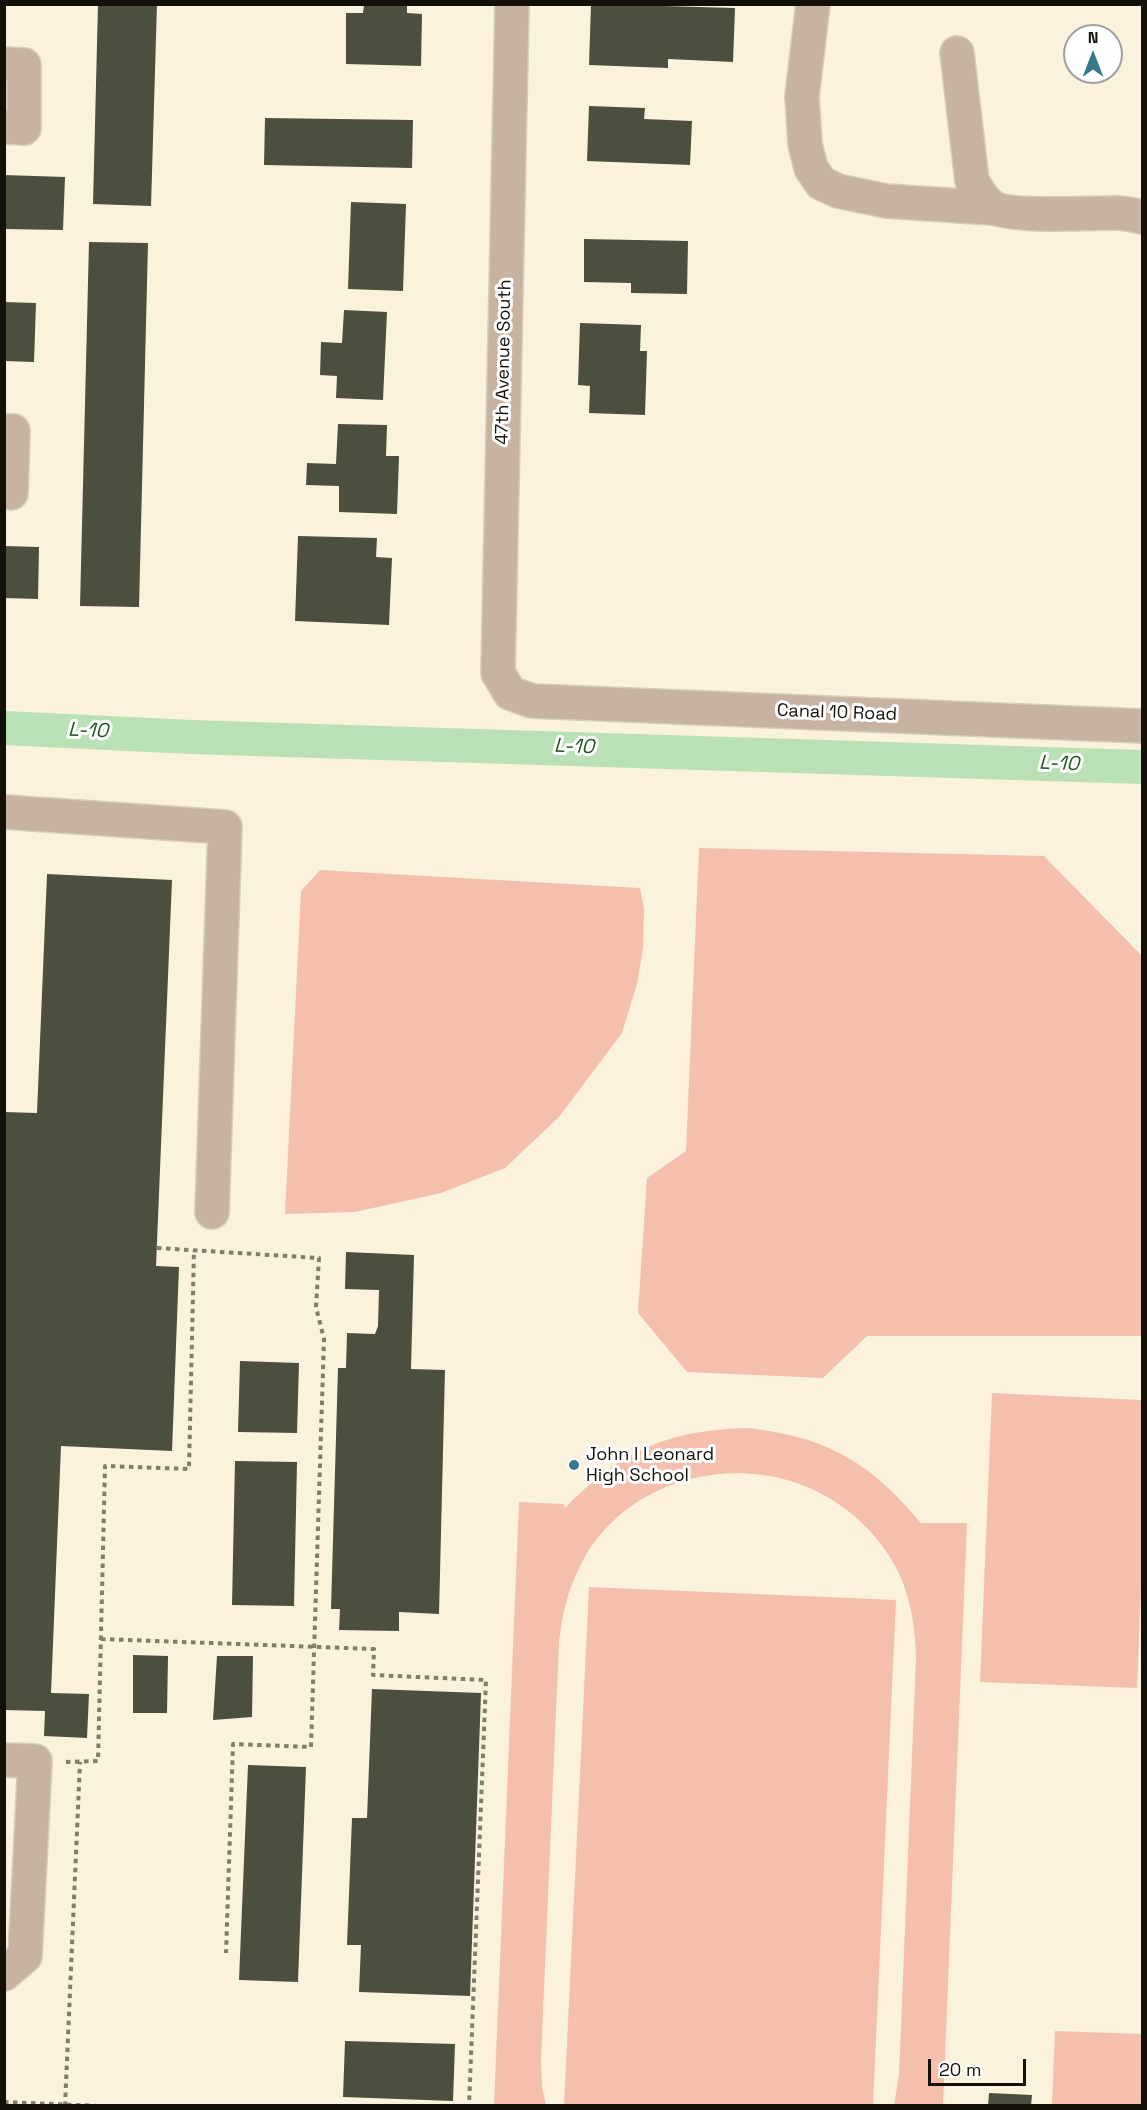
<!DOCTYPE html>
<style>
body{margin:0}
#map{position:relative;width:1147px;height:2110px;overflow:hidden;background:#faf2dd;font-family:"Space Grotesk",sans-serif}
canvas{display:block}
.frame{position:absolute;inset:0;border:6px solid #131009;pointer-events:none}
.north{position:absolute;left:1063px;top:24px;width:60px;height:60px;box-sizing:border-box;background:#fff;border:2px solid #a19f9d;border-radius:50%;rotate:0deg;font-size:16px;font-weight:700;line-height:24px;text-align:center;color:#131009}
.north::after{content:'';display:block;margin:auto;width:21px;height:27px;background:#37788b;clip-path:polygon(50% 0,100% 100%,50% 72%,0 100%)}
.scale{position:absolute;left:928px;top:2059px;width:98px;height:27px;box-sizing:border-box;border:3px solid #131009;border-top:0;padding-left:8px;font-size:18px;line-height:21px;white-space:nowrap;color:#131009;-webkit-text-stroke:4px #fff;paint-order:stroke}
</style>
<div id="map">
<canvas width="1147" height="2110"></canvas>
<div class="frame"></div>
<div class="north">N</div>
<div class="scale">20 m</div>
</div>
<script>
const c = document.querySelector('canvas').getContext('2d');
c.lineJoin = 'round';
function paint(path, color) {
  c.fillStyle = color;
  c.fill(path, 'evenodd');
}
function strokePath(path, color, width, dash) {
  c.strokeStyle = color;
  c.lineWidth = width;
  c.lineCap = dash ? 'butt' : 'round';
  c.setLineDash(dash || []);
  c.stroke(path);
}
function drawText(font, color, halo, rows, align = 'center') {
  c.font = font + ' "Space Grotesk",sans-serif';
  c.lineWidth = 6;
  c.setLineDash([]);
  c.textBaseline = 'middle';
  c.strokeStyle = halo;
  c.fillStyle = color;
  for (const [text, x, y, turn = 0] of rows) {
    c.save();
    c.translate(x, y);
    c.rotate((+turn || 0) * Math.PI / 180);
    c.textAlign = isNaN(turn) ? turn : align;
    if (halo) c.strokeText(text, 0, 0);
    c.fillText(text, 0, 0);
    c.restore();
  }
}
const green = new Path2D(`
 M699,848L1044,856L1142,956V1336H867L823,1378L687,1372L638,1313L647,1178L686,1151Z
 M320,870L640,888L644,909L643,948L637,984L622,1033L559,1117L505,1168L441,1193L355,1212L285,1214L301,891Z
 M992,1393L1142,1400V1564L1137,1688L980,1682Z
 M748,1428C827,1437 870,1462 921,1523H967L943,2105H894L899,2075L916,1658C915,1630 912,1604 901,1578C888,1548 864,1521 837,1503C753,1447 628,1472 581,1564C568,1589 562,1615 559,1642L541,2059L542,2087L546,2105H494L519,1502L564,1504L565,1508C621,1451 667,1430 748,1428Z
 M589,1587L896,1600L873,2105H564Z
 M1055,2031L1142,2034L1141,2105H1052Z`);
const canal = new Path2D(`
 M4,728L191,737L1142,767`);
const building = new Path2D(`
 M98,4H157L151,206L93,204Z
 M591,4L735,8L733,62L668,59V68L589,65Z
 M364,5H407V13L422,14L421,66L346,64V13H363Z
 M589,106L645,108L644,119L692,121L690,165L587,161Z
 M265,118L413,120L412,168L264,165Z
 M4,175L65,177L63,230L4,229Z
 M351,202L406,204L403,291L348,289Z
 M584,239L688,241L687,294L631,293V283L584,282Z
 M89,242L148,243L139,607L80,606Z
 M4,302L36,303L34,362L4,361Z
 M344,310L387,312L383,400L336,398L337,376L320,375L321,342L342,343Z
 M580,323L641,325L640,351H647L645,415L589,413L590,386L578,385Z
 M338,424L387,425L386,456H399L397,514L339,512V486L306,485L307,463L336,464Z
 M298,536L377,538L376,557L392,558L389,625L295,621Z
 M4,546L39,547L38,599L4,598Z
 M47,874L172,880L156,1266L179,1267L172,1451L61,1446L51,1693L89,1694L87,1738L44,1736L45,1711L4,1710V1112L37,1113Z
 M346,1252L414,1255L411,1369L445,1370L439,1614L399,1612V1631L339,1630L340,1609H331L338,1368H346L347,1333L375,1334L378,1326L379,1290L345,1289Z
 M240,1361L299,1363L297,1433L238,1432Z
 M235,1461L297,1462L294,1606L232,1605Z
 M133,1655L168,1656L167,1713H133Z
 M217,1656H253L252,1717L213,1720Z
 M372,1689L481,1693L470,1996L359,1992L361,1945H347L352,1818H367Z
 M248,1765L306,1767L298,1982L239,1980Z
 M345,2041L455,2044L453,2101L343,2097Z
 M989,2093L1032,2095L1031,2106H988Z`);
const path = new Path2D(`
 M157,1248L319,1258L316,1307L324,1339L311,1747L233,1744L226,1953
 M101,1639L374,1649L373,1675L486,1680L469,2106
 M66,1762L98,1761L105,1466L189,1469L194,1250
 M4,2102L101,2106
 M65,2106L80,1762`);
const minor = new Path2D(`
 M512,4L498,673L510,693L532,701L1142,726
 M813,4L802,96L805,144L811,168L821,183L838,191L886,201L992,208
 M957,53L972,181C977,190 983,200 991,206C1006,218 1093,213 1115,213C1124,213 1134,215 1142,217
 M4,64L24,65V128L4,127
 M4,431H13L11,493L4,492
 M4,812L225,827L212,1212
 M4,1760L35,1761L25,1956L4,1974`);
const markers = [
 [574,1465,6,"#37788b"]
];
const streetNames = [
 ["47th Avenue South",504,362,-89],
 ["Canal 10 Road",837,713,2]
];
const poiNames = [
 ["John I Leonard",586,1455],
 ["High School",586,1476]
];
const waterNames = [
 ["L-10",88,731,2],
 ["L-10",574,747,2],
 ["L-10",1059,764,2]
];
paint(green, '#f5bfae');
strokePath(canal, '#bae1b6', 34);
paint(building, '#4c4f3d');
strokePath(minor, '#d5cebb', 36);
strokePath(path, '#827c6f', 4, [4.5, 4.5]);
strokePath(minor, '#c6b3a2', 33);
for (const [x, y, r, color] of markers) {
  const dot = new Path2D();
  dot.arc(x, y, r, 0, 2 * Math.PI);
  c.fillStyle = color;
  c.fill(dot);
  strokePath(dot, '#fff', 2);
}
drawText('18px', '#131009', '#fff', streetNames);
drawText('18px', '#131009', '#fff', poiNames, 'left');
drawText('italic 20px', '#21551d', '#fff', waterNames);
</script>
